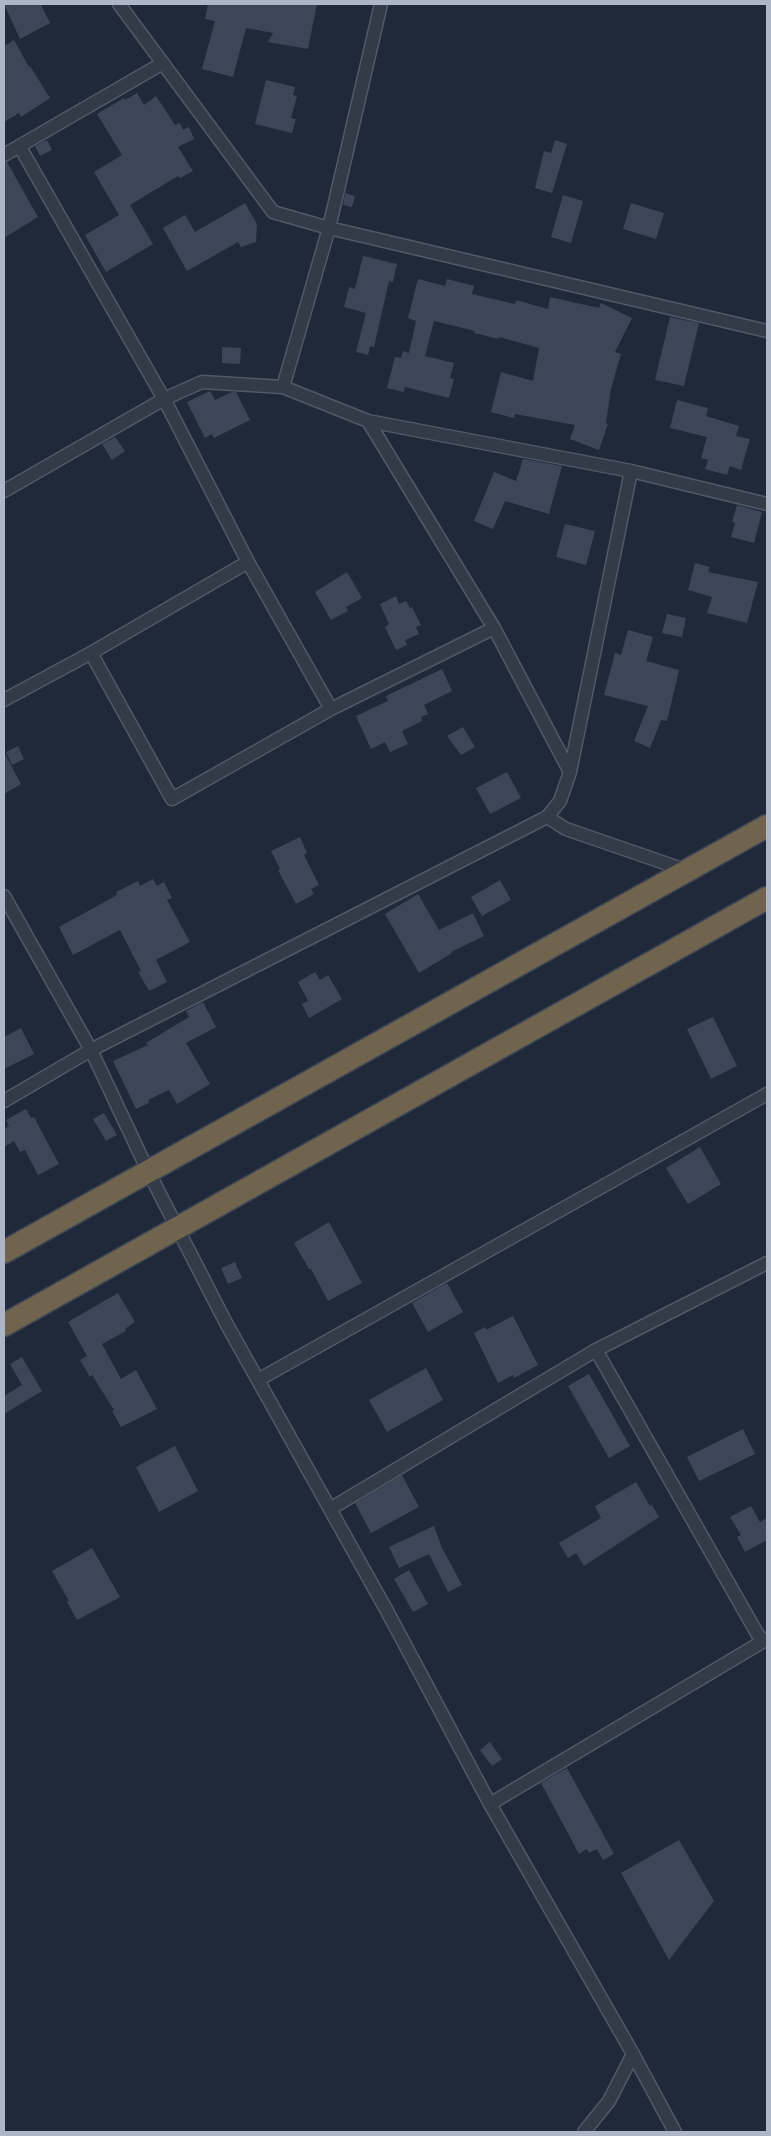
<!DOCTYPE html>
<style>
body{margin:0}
#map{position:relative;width:771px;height:2136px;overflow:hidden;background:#1f2939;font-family:"Golos Text",sans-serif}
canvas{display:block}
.frame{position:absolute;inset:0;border:5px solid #adb6c6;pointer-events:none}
</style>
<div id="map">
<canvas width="771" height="2136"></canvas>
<div class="frame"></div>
</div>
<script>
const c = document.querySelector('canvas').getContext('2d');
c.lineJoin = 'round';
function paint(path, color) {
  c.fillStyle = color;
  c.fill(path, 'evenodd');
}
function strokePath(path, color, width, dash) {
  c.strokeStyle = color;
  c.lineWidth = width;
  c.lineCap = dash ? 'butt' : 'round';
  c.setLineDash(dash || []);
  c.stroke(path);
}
const building = new Path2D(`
 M4,4L41,5L50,23L20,39Z
 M208,4H317L308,49L268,42L273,33L246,28L233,77L202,69L215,21L205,19Z
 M14,40L29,67L30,66L50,98L21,117L19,113L4,122V46Z
 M266,80L295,87L293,95L297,96L291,118L296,119L292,133L255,124Z
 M137,93L144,105L156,96L175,125L180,123L183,130L189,127L194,139L178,147L193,171L180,178L178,176L130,205L153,244L106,272L85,235L119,215L94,172L122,155L97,114L124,98L125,100Z
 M47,140L52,150L40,156L35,146Z
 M555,140L567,144L552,193L535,188L544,151L551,153Z
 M7,162L38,217L4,238V163Z
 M345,193L355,196L352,207L343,205Z
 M563,195L583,201L571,243L551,237Z
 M245,203L257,224L256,242L241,247L238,242L187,271L163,228L185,215L195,232Z
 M631,203L664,213L656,239L623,229Z
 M363,256L397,264L393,282L389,281L374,347L370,346L368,355L356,352L366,313L344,307L349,287L355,289Z
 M418,279L445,286L447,279L474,286L472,294L515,304L516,300L548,309L550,297L599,308L601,303L632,318L615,352L621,354L611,389L606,423L608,424L599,450L570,439L575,425L515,414L514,418L491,412L501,372L533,381L539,348L499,337V339L474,333L475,331L434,321L425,356L454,363L450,378L454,379L449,398L405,387L404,392L387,388L395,357L401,358L403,351L409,353L416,321L408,318Z
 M670,317L699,323L684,386L655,380Z
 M222,347L241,348L240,364L222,363Z
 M210,391L215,400L232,392H236L250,420L214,438L212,434L205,438L187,402Z
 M677,400L708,408L706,416L739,426L736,436L750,439L741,470L730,466L727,475L705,469L708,460L701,458L707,437L670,428Z
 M115,437L125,451L112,460L102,444Z
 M523,459L562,466L549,514L505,501L493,529L474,521L494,472L516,481Z
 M737,505L762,512L754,543L731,537L735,523L732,522Z
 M565,524L595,531L586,565L556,557Z
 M695,563L710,567L708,572L758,582L747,623L707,613L712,597L688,590Z
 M347,572L362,598L346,607L348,611L331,620L315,592Z
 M396,596L399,604L406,601L410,608L412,607L421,625L416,627L419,634L405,640L407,645L396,650L385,627L389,624L380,604Z
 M667,614L686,618L682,637L662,633Z
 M628,630L653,637L646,661L679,670L667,721L661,720L650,748L634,741L648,706L604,695L615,653L621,655Z
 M442,669L452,691L424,705L428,714L421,717L422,721L402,731L408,744L390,752L385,742L371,749L356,716L388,701L386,696Z
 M463,727L475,747L461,755L447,736Z
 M18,746L24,759L12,765L6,752Z
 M4,752L21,784L4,794Z
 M507,772L521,798L490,814L476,788Z
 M300,837L307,853L304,855L319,885L311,889L314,894L296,904L278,870L280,869L271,851Z
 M153,879L157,886L164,882L172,898L167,900L190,942L156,960L167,982L149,991L138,972L141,971L120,930L73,955L59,927L117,895L116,892L138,881L140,886Z
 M500,880L511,900L482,916L471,897Z
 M418,894L439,930L473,913L484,936L451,952L452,953L419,973L385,914Z
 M315,972L320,980L328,975L342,999L309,1018L302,1004L308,1001L298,982Z
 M203,1002L216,1027L186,1043L210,1084L177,1104L169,1090L148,1100L149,1103L136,1109L113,1061L148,1045L146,1043L189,1017L186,1011Z
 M713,1017L737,1066L711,1079L687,1029Z
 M21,1028L34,1054L4,1069V1037Z
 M26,1109L31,1118L34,1117L59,1164L38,1175L25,1150L20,1152L14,1141L4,1147V1129L9,1126L6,1120Z
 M104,1113L117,1135L106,1141L93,1119Z
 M700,1147L721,1184L688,1204L666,1168Z
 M329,1222L362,1283L328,1301L311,1269H309L294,1243Z
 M235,1262L242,1278L228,1284L221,1268Z
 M447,1283L463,1312L428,1332L412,1303Z
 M118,1293L135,1322L125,1329L126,1331L102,1344L121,1379L136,1370L157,1409L121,1427L112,1411L114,1410L92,1375L90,1377L80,1360L87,1356L68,1322Z
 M513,1316L538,1365L514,1378L513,1375L498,1383L474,1333L485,1327L486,1330Z
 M22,1357L42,1391L4,1414V1396L22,1385L10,1364Z
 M426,1368L443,1400L387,1432L369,1400Z
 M589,1374L630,1446L609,1458L568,1386Z
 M743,1429L755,1454L699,1481L687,1457Z
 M175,1446L198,1491L159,1512L136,1467Z
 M402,1475L419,1507L371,1533L355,1503Z
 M636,1482L650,1506L652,1505L659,1517L584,1566L576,1553L568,1558L559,1543L601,1518L595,1506Z
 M751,1506L760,1522L767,1518V1540L745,1552L737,1537L741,1535L730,1517Z
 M434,1526L442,1548L462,1585L448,1592L429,1554L399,1568L389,1547Z
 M92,1548L120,1597L77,1620L67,1602L69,1601L52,1571Z
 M409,1570L428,1604L413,1612L394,1579Z
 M490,1742L502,1759L492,1766L480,1750Z
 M567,1768L614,1854L603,1860L597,1849L589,1853L587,1849L579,1854L541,1783Z
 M679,1840L714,1901L669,1960L621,1873Z`);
const street = new Path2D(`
 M119,4L273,212L329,228L767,331
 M20,147L164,399L248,562L331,709
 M4,155L163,63
 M283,387L329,228L381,4
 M368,421L631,471L767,504
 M4,491L164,399L202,382L283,387L368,421L494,628L570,772
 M248,562L91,653L172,799L331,709L494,628
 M4,700L91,653
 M547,817L566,829L688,871
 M4,896L91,1050L148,1171L226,1323L387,1611L490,1804L633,2054L675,2132
 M4,1101L91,1050L547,817L560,801L570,772L631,471
 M596,1350L762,1642
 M258,1380L767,1094
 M330,1509L596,1350L767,1263
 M490,1804L767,1639
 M584,2132L609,2101L633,2054`);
const highway = new Path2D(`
 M4,1252L767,826
 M4,1325L767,898`);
paint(building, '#3b4759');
strokePath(street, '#505967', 15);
strokePath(highway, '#3d4654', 25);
strokePath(street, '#333b49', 12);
strokePath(highway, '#70644f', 22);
</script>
